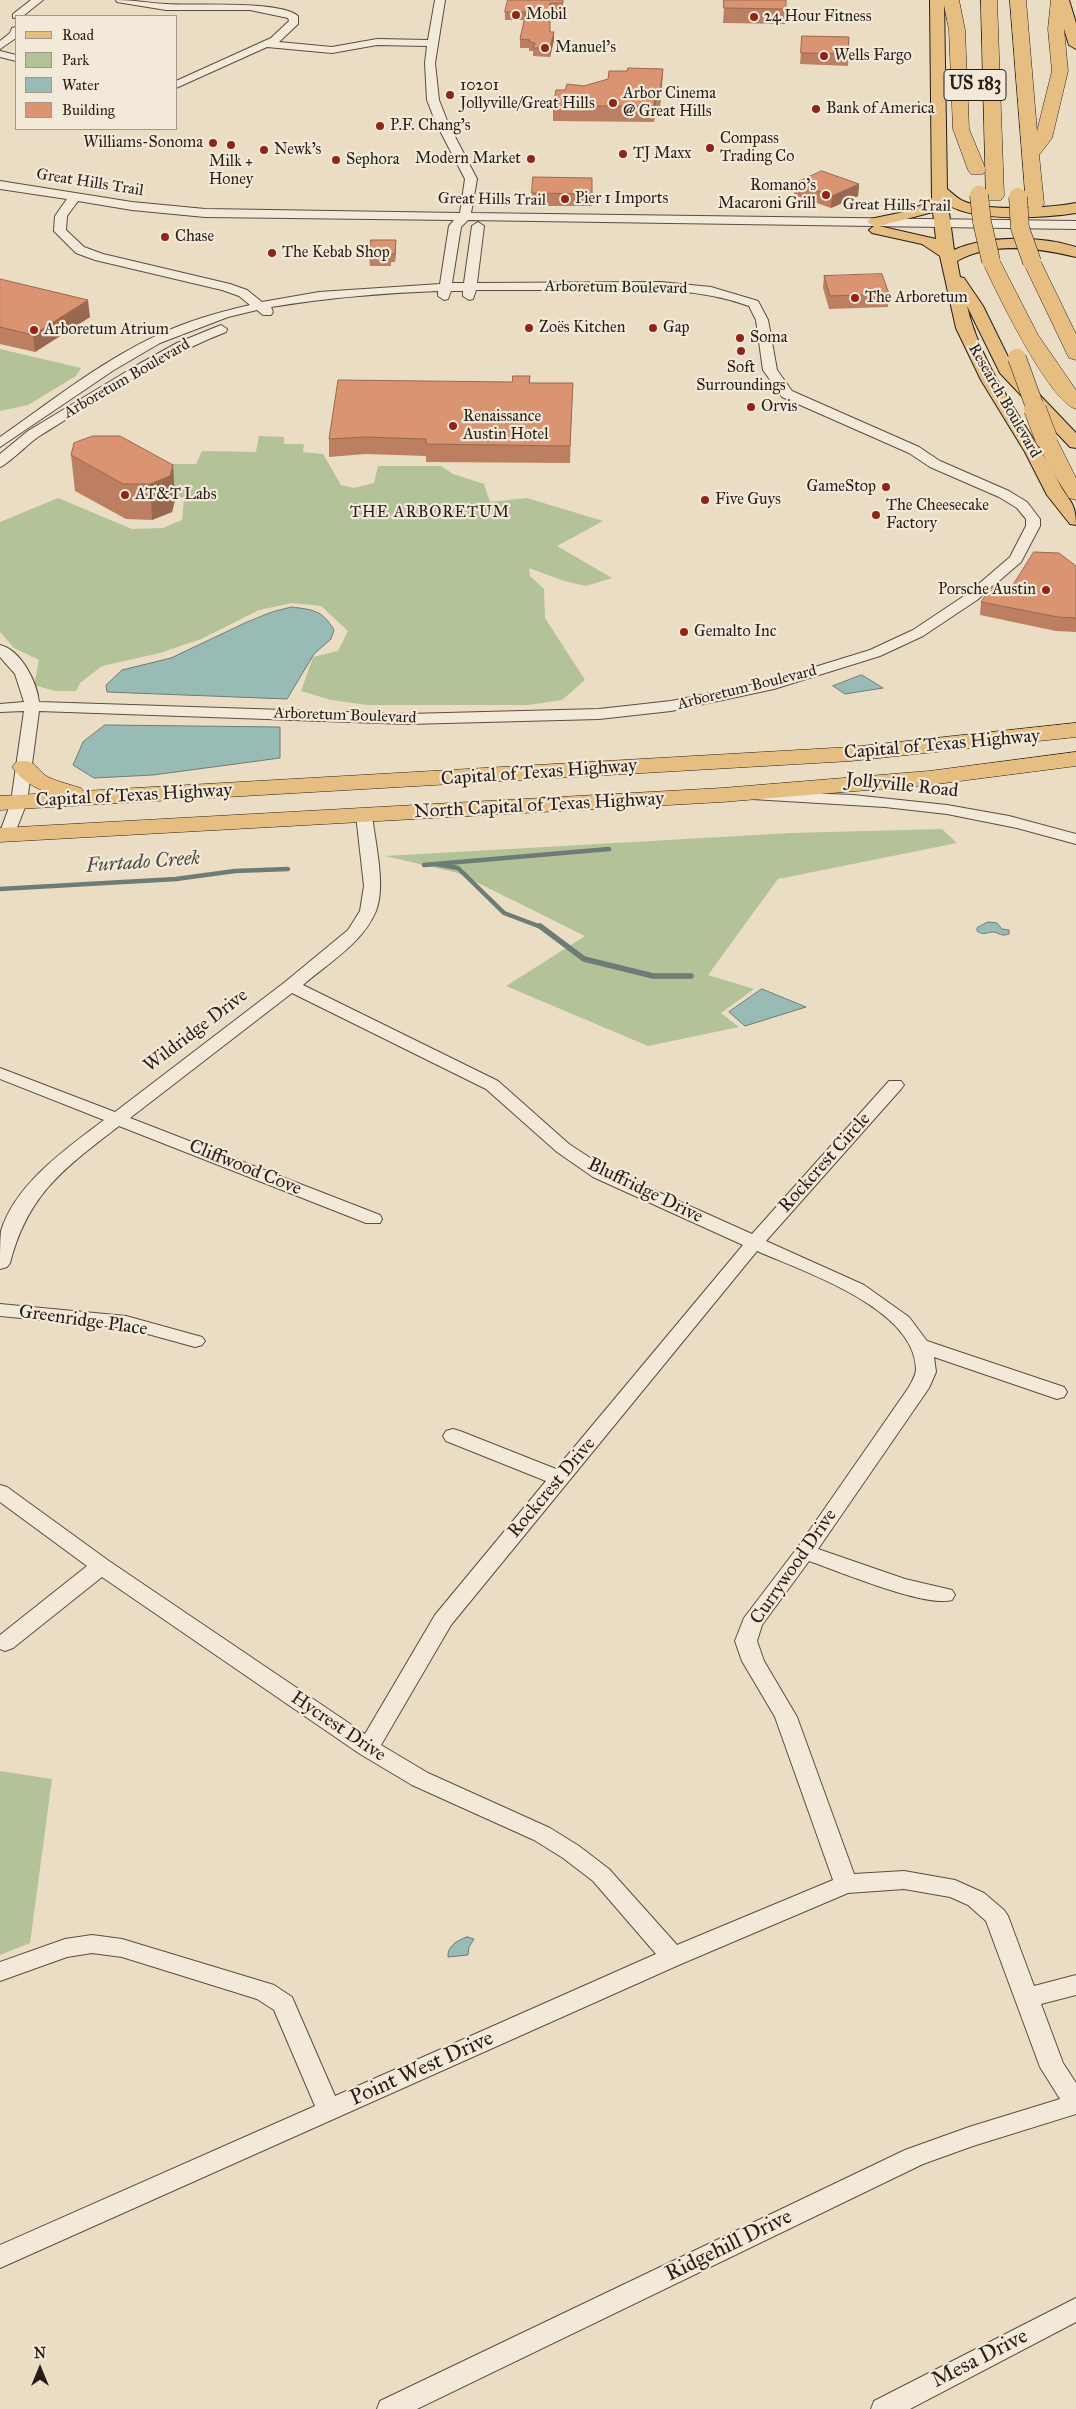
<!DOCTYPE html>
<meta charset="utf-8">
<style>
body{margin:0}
#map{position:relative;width:1076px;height:2409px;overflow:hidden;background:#ebddc4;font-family:"IM FELL Great Primer",serif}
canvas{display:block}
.legend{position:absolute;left:15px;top:15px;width:162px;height:115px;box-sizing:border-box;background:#f2e9d9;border:1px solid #a2978b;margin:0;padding:6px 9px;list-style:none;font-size:15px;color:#291d17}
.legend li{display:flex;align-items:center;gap:10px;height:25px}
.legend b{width:25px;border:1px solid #a2978b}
.north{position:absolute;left:15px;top:2344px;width:50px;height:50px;-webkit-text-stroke:4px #f2e9d9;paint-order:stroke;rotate:0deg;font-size:14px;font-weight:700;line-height:20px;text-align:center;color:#291d17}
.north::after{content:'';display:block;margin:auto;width:18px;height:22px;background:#291d17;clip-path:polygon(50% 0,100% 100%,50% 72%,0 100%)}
</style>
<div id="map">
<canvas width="1076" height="2409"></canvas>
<ul class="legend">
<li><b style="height:6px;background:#e6be82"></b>Road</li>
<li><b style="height:14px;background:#b3c297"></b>Park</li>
<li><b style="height:14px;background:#98bbb5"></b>Water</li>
<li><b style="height:14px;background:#db9471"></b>Building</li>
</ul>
<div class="north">N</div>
</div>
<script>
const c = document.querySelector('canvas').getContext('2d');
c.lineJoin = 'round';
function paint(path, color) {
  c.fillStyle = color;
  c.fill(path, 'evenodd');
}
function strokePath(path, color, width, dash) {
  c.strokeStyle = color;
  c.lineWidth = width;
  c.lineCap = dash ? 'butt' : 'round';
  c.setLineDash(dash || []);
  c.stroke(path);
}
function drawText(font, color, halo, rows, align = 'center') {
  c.font = font + ' "IM FELL Great Primer",serif';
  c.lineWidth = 4.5;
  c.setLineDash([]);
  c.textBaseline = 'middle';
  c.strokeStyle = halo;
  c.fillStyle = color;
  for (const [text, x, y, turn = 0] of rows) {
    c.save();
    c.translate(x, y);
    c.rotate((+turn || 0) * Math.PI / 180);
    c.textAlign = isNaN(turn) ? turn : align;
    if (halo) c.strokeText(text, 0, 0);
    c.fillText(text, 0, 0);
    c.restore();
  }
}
const green = new Path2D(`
 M0,349L81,368L76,376L28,405L0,411Z
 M259,436L284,437V444H304L303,452L323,454L341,485L354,488L374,483L378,466H441L453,474L484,484L490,502L527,498L603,521L557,546L612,578L586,586L564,581L529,568L530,576L544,589L545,618L585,680L562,700L528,705H367L331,700L301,691L313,657L338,651L348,631L321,606L292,603L259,610L201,639L160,653L102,666L80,683L76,691H55L34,685L39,660L14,648L0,632V522L58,498L132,529L163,528L182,520L184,499L139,476L150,464H196L202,451L256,452Z
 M942,829L957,843L778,879L708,975L754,989L721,1013L739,1027L648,1046L506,986L585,936L458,873L385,856L792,833Z
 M0,1771L52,1779L30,1943L0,1955Z`);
const water = new Path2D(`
 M292,607C314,610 322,610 334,630L331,639L314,654L287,699L107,692L106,685L122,670L171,658L247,622L272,612Z
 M862,675L883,688L845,694L833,686Z
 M105,725L280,727V758L153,775L94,778L73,765L83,742Z
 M988,922L997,923L1002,929L1009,930V934C1001,937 1000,933 993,932C986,932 984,936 977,931V928Z
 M762,989L806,1007L745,1026L729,1012Z
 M467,1937L474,1939L469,1947L468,1955L448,1957C447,1946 458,1940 467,1937Z`);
const streamFar1 = new Path2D(`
 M436,864L458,868L504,913L541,927
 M424,865L609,849
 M0,889L176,879L235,871L288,869`);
const stream = new Path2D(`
 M540,926L584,959L653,976H691`);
const minor = new Path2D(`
 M31,0H43L23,16L13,18V14Z
 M116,0C133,0 149,3 166,4C193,6 280,0 298,16V24L279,42L332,47L377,39L428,40L435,0H445L435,63L439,100L448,123L477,179L471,213L1076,221V229L468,220L461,227L452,283H464L472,226L478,222L484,226L477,283L661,282L711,287L758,301L768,320L777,370L792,391L919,447L940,461L1009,491L1027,502L1040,519V526L1021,562L977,600L923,636L880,656L774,689L671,711L599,719L408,724L39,711L27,802L13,838H1L0,832L11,802L24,711L0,712V704L24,702L15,674L0,657V645C21,650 37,682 39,702L408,714L599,709L671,701L766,682L870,650L913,630L967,594L1010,557L1026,526V519L1017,508L999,497L930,467L909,453L782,397L763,370L756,320L749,306C697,287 642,289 587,290C550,290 513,290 476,290L473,299L469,300L463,296V291H451L448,299L444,300L438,296V291C382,293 326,298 271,307L273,312L271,315H263L257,310L228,317L160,343L114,370L0,447V437C56,398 110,354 174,328C198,318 224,311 250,305L239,296L222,290L95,260L76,253L54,231L55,216L67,199L0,189V181L132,202L205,209L460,213L465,179L436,123L427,100L425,63L427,46L377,45L332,53L267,47L176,88V81L271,38L289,21L288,18L250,10H166L117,2ZM78,201L132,210L205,217L454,220L449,226L440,284L319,292L262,302L247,290L230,284L103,254L84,247L66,230L67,216Z
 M16,27V38L0,49V41L10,33L12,28Z
 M0,51L16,55V61L0,57Z
 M221,325L227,329L226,332C159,358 99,399 38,437C29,443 7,465 0,467V454L28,431L139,364L177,343Z
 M758,791L853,795L947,805L1009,816L1076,834V844L1017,828L947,814L885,807L752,799L750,796Z
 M364,810L372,815C375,842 386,886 376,911C363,943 327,964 303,985L498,1081L569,1144L607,1169L752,1234L889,1081H901L904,1085L901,1089L766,1241L864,1285L909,1317L927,1341L1064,1387L1067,1392L1064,1397L1057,1399L934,1357L936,1372L929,1388L818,1549L905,1579L952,1590L955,1595L952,1600C926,1608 838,1571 809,1561L762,1625L757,1641L764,1661L797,1717L854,1874L904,1871L955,1880L984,1893L1004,1910L1008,1916L1034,1986L1076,1975V1995L1041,2004L1063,2063L1076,2083V2114L973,2146L923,2164L417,2409H377L380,2401L905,2150L969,2127L1060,2099L1040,2067L986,1921L968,1905L950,1897L904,1889L848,1893L681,1964L0,2268V2245L315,2106L274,2010L257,1999L122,1957L92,1953L67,1957L0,1981V1962L65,1939L92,1935L122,1939L274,1985L292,1997L335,2096L656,1954L593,1881L563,1858L534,1840L412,1785L360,1754L102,1577L13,1648L5,1651L0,1649V1635L87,1566L0,1502V1485L7,1487L109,1561L365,1734L435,1615L546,1481L446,1441L443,1436L446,1431L453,1429L460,1431L556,1469L743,1245L593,1177L557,1152L486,1089L292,993L130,1118L380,1215L382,1219L380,1223H366L119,1126C65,1168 28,1193 10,1263L7,1267L0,1269C0,1257 0,1242 1,1231C15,1184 67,1148 104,1120L0,1079V1068L115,1112L285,982L348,930L360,911L364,886L356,815ZM757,1251C804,1272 915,1308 916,1369C916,1375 912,1381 909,1387L798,1547L744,1618L735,1641L742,1661L775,1717L833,1880L677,1945L609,1869L579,1846L550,1828L428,1773L381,1745L451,1625Z
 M0,1304L126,1316L202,1337L205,1341L202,1345L195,1347L126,1328L0,1316Z
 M1076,2298V2322L910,2409H871L874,2401Z`);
const major = new Path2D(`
 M930,0H944L947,189C952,193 957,198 963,201C986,212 1050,208 1076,203V213C1044,218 976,222 948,205L954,250C986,235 1043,236 1076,247V257C1039,248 991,241 957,261L960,277L964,278L983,306L1013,367L1076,433V448L1070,447L1000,373L967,306C982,371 1028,424 1058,481C1068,501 1076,501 1076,525L1070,524L1047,495L1025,452L981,380L956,328L940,256L922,244L872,233L869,230L874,226L867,222L870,219L904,212L932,201ZM933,212L936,239L879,226Z
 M1055,0H1069L1076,23V49L1069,45Z`);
const highway = new Path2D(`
 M943,0H959L965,30L969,129L986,170L983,174H971L968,170L953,129L949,30Z
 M981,0H997L1004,196L1001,200H989L986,196Z
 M1010,0H1026L1037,131L1052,71L1048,29L1051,0H1067L1064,29L1068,71L1052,138L1039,155L1044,204L1041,208H1029L1026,204Z
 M991,256L997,257L1000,261L1038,335L1076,390V409C1049,402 995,289 982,261L985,257Z
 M1032,257L1038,258L1041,262L1076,334V360L1069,358L1067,354L1023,262L1026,258Z
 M1046,432L1053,434L1056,438L1076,478V500L1069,498L1048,465L1036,438L1039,434Z
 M1076,723V737L851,761L0,810V796L50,793C34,788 22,781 12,767L16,762C37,757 35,771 50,778C60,782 71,785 81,788L83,791L851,747Z
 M1076,752V766L929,785L722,802L0,842V828L722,788L929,771Z`);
const highwayBridgeFar1 = new Path2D(`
 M979,195L982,222L991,261
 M1018,197L1020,228L1032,262
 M1017,358L1036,410`);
const highwayBridge = new Path2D(`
 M1035,409L1046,438`);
const wall = new Path2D(`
 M563,0V11H550V32L554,40L550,57L533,56V51H529V48H520V39L524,20H505V12Z
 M786,0L785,24L723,23L724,8Z
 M802,36L849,37L848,66L800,64Z
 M663,69L662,84L660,106H656L654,122L553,121V106L565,90L584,86L608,79Z
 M592,178V206H532V193Z
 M795,183L859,184L858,196L831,208L794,195Z
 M396,248L395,262H391V266H370L369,257Z
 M824,276L889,294L888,307L829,309L823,288Z
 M0,279L90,317L35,352L0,344Z
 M530,376V383L572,400L570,463L426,462V456L365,454L329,457V439Z
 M71,455L173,465L175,500L172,512L152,520L126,519L75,491Z
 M1076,566V632L1056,631L980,615L981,602L1010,589Z`);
const shadedWall = new Path2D(`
 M554,32V40L550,57V48Z
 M663,69L662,84L660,106V91Z
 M656,91V106L654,122V106Z
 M859,184L858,196L831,208L832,196Z
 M396,240V248L395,262V254Z
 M88,300L90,317L35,352L33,335Z
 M173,465L175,500L172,512L152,520L150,484Z`);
const building = new Path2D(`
 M508,0H563V3H550V32H554L550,48H533L535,43L529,42L530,40L520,39L526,12H505Z
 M724,0H786V9L724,8Z
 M802,36L849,37L848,54L801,53Z
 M628,68L663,69L660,91H656L654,106H553L556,90H565L567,84L584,86L608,79L609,71H627Z
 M822,171L859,184L832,196L795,183Z
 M533,177L592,178V194L532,193Z
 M371,240H396L395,254H391L390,257H369Z
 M882,274L889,294L830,296L824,276Z
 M0,279L88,300L33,335L0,327Z
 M513,376H530L529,383H573L570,446L426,444V439L365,437L329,439L338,380L512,382Z
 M93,436H120L173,465L170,476L150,484H123L71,455L74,443Z
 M1034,552L1059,553L1076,566V618L1058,617L981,602L992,586L1010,589Z`);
const markers = [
 [516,15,5,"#8f2418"],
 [754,17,5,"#8f2418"],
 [545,48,5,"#8f2418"],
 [824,56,5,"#8f2418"],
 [450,95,5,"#8f2418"],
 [613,103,5,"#8f2418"],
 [816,109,5,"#8f2418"],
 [380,126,5,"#8f2418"],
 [213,143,5,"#8f2418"],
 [231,145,5,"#8f2418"],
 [710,148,5,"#8f2418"],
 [264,150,5,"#8f2418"],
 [623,154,5,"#8f2418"],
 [531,159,5,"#8f2418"],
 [336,160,5,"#8f2418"],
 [826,195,5,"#8f2418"],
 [565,199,5,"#8f2418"],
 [165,237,5,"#8f2418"],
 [272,253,5,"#8f2418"],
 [855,298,5,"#8f2418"],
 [529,328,5,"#8f2418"],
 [653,328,5,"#8f2418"],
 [34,330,5,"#8f2418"],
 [740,338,5,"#8f2418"],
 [741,351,5,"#8f2418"],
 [751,407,5,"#8f2418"],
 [453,426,5,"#8f2418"],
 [886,487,5,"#8f2418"],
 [125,495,5,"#8f2418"],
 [705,500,5,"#8f2418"],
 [876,515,5,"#8f2418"],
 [1046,590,5,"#8f2418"],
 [684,632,5,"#8f2418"]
];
const farPoinames = [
 ["Mobil",526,15],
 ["24 Hour Fitness",764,17],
 ["Manuel's",555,48],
 ["Wells Fargo",834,56],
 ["10201",460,86],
 ["Jollyville/Great Hills",460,104],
 ["Arbor Cinema",623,94],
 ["@ Great Hills",623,112],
 ["Bank of America",826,109],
 ["P.F. Chang's",390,126],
 ["Compass",720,139],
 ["Trading Co",720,157],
 ["Williams-Sonoma",203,143,"right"],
 ["Newk's",274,150],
 ["TJ Maxx",633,154],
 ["Modern Market",521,159,"right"],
 ["Sephora",346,160],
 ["Milk +",231,162,"center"],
 ["Honey",231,180,"center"],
 ["Romano's",816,186,"right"],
 ["Macaroni Grill",816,204,"right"],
 ["Pier 1 Imports",575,199],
 ["Chase",175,237],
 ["The Kebab Shop",282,253],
 ["The Arboretum",865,298],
 ["Zoës Kitchen",539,328],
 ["Gap",663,328],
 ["Arboretum Atrium",44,330],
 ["Soma",750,338],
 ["Soft",741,368,"center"],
 ["Surroundings",741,386,"center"],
 ["Orvis",761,407],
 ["Renaissance",463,417],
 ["Austin Hotel",463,435],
 ["GameStop",876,487,"right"],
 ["AT&T Labs",135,495],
 ["Five Guys",715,500],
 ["The Cheesecake",886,506],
 ["Factory",886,524],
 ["Porsche Austin",1036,590,"right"],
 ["Gemalto Inc",694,632]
];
const farStreetnames = [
 ["Great Hills Trail",90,183,9],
 ["Great Hills Trail",492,200,1],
 ["Great Hills Trail",897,206,1],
 ["Arboretum Boulevard",616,288,1],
 ["Arboretum Boulevard",127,379,-30],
 ["Research Boulevard",1004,401,60],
 ["Arboretum Boulevard",747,688,-14],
 ["Arboretum Boulevard",345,716,2]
];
const farNeighbourhoodnames = [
 ["THE ARBORETUM",430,513]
];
const shields = [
 [975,85,62]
];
const shieldNames = [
 ["US 183",975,85]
];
const streetNames = [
 ["Capital of Texas Highway",942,745,-5],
 ["Capital of Texas Highway",539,773,-4],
 ["Jollyville Road",902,786,6],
 ["Capital of Texas Highway",134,796,-3],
 ["North Capital of Texas Highway",539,806,-3],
 ["Wildridge Drive",196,1031,-37],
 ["Rockcrest Circle",825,1163,-48],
 ["Cliffwood Cove",245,1168,22],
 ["Bluffridge Drive",645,1191,26],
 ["Greenridge Place",83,1321,8],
 ["Rockcrest Drive",552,1488,-50],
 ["Currywood Drive",794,1567,-55],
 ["Hycrest Drive",338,1727,34]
];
const waterNames = [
 ["Furtado Creek",143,863,-4]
];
const nearStreetnames = [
 ["Point West Drive",422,2069,-24],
 ["Ridgehill Drive",729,2246,-26],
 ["Mesa Drive",980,2359,-27]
];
paint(green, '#b3c297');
paint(water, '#98bbb5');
strokePath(water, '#6c7c76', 1);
strokePath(streamFar1, '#6c7c76', 4.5);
strokePath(stream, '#6c7c76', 5.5);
strokePath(minor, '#5a4d42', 2);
strokePath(major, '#291d17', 2);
strokePath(highway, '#291d17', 1);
paint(minor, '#f2e9d9');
paint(major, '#e6be82');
paint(highway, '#e6be82');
strokePath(highwayBridgeFar1, '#291d17', 19, []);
strokePath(highwayBridge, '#291d17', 23, []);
strokePath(highwayBridgeFar1, '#e6be82', 18);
strokePath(highwayBridge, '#e6be82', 22);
paint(wall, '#bc7f61');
paint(shadedWall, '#99684f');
paint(building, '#db9471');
strokePath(building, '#99684f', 1);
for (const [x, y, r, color] of markers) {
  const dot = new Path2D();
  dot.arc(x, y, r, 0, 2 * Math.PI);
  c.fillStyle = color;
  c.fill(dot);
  strokePath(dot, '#f2e9d9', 2);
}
drawText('16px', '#291d17', '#f2e9d9', farPoinames, 'left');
drawText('16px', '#291d17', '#f2e9d9', farStreetnames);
c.letterSpacing = '1px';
drawText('16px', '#291d17', '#f2e9d9', farNeighbourhoodnames);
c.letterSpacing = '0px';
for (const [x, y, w] of shields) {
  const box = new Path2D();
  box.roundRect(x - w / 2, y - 15.5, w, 31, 4);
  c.fillStyle = '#f2e9d9';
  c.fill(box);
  strokePath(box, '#291d17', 1);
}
drawText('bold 18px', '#291d17', null, shieldNames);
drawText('19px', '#291d17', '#f2e9d9', streetNames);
drawText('italic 20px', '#4a4c46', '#f2e9d9', waterNames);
drawText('22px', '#291d17', '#f2e9d9', nearStreetnames);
</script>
